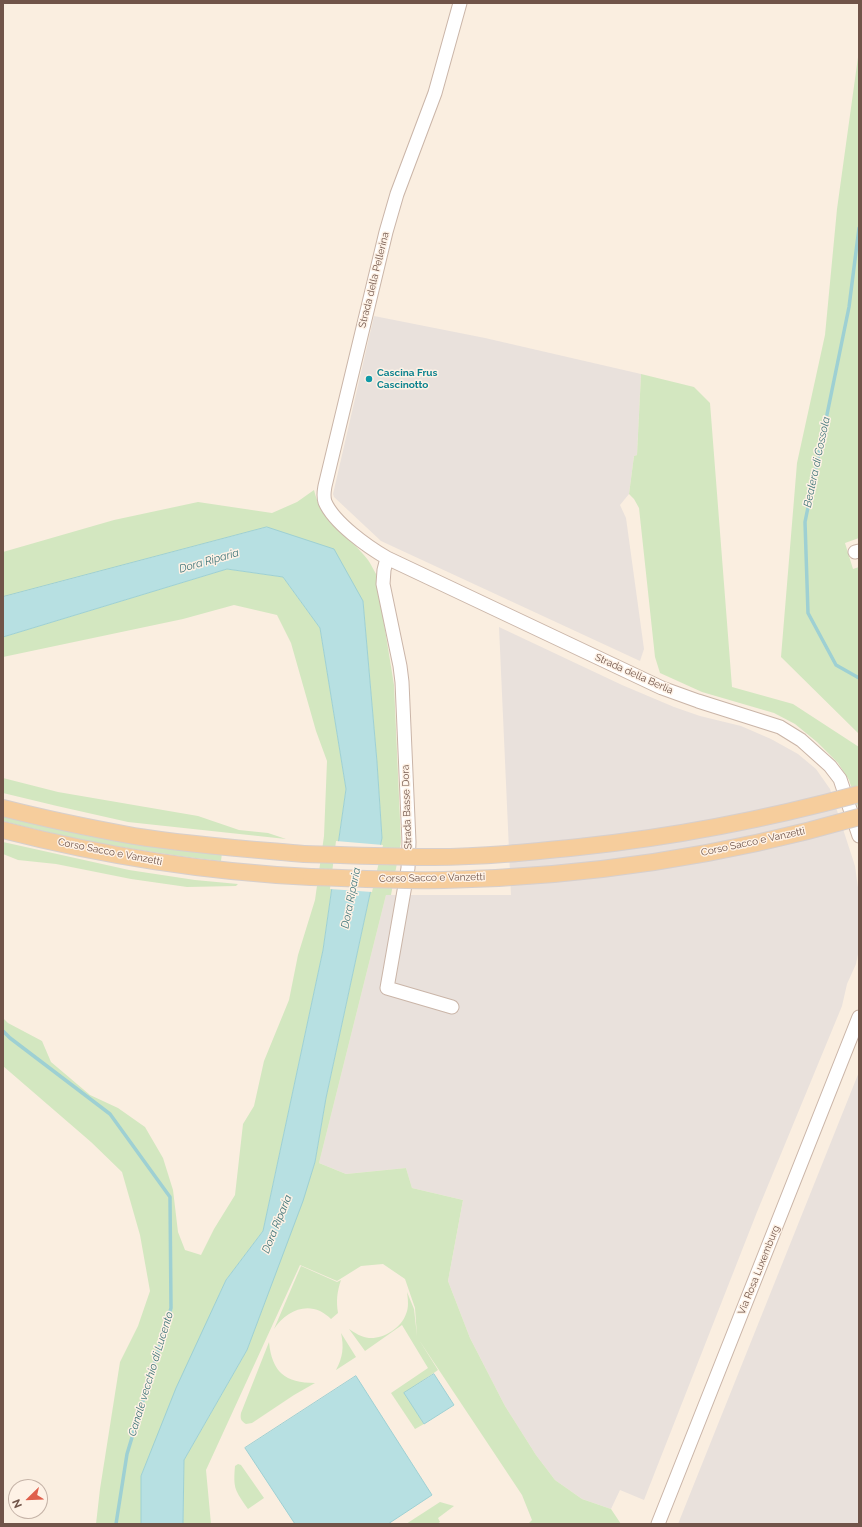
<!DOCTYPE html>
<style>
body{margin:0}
#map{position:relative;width:862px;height:1527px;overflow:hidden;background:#faeee0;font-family:Raleway,sans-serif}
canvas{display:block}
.frame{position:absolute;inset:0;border:4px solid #705449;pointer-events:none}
.north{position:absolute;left:8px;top:1479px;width:40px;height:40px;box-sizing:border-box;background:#fef2e6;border:1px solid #c5b3a7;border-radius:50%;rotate:247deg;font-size:11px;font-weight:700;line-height:16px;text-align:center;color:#705449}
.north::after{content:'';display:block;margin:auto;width:14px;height:18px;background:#df5f4b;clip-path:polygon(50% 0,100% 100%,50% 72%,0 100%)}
</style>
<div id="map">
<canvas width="862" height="1527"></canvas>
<div class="frame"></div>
<div class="north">N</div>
</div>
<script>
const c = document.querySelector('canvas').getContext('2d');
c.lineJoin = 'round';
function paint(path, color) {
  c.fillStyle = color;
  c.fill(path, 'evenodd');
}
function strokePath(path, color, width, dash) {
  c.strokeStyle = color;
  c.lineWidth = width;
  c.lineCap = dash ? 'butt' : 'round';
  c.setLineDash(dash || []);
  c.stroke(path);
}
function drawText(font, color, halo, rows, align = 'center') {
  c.font = font + ' Raleway,sans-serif';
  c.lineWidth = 3;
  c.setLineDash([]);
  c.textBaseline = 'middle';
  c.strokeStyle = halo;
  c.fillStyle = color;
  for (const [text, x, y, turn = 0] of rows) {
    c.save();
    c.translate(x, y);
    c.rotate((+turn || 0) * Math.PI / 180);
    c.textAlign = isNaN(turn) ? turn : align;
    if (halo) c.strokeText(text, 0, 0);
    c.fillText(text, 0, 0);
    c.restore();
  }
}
const industrial = new Path2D(`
 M374,316L485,338L641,374L637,455L634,456L629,494L620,505L626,518L644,649L640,661L381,541L334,497L333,494Z
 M499,627L622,685L674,707L700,716L741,726L771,739L798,754L816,769L830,789L855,866L859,895V949L856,964L847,984L842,1006L757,1212L644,1500L620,1490L611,1509L582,1499L555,1480L536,1455L505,1406L470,1338L448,1281L463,1200L412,1188L406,1168L346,1174L319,1163L386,895H511Z
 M859,1072V1524H678Z`);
const green = new Path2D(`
 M859,50V538L845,543L853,569L859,567V734L781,657L797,463L825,335L837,209Z
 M641,374L694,387L710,403L732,687L793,704L859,747V810L849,780L838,763L817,742L795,724L774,713L702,692L660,673L655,657L639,508L634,499L629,494L634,456L637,455Z
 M314,490C321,522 350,536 368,560C371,564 373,569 376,574L394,685L401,842L391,895H386L319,1163L346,1174L406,1168L412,1188L463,1200L448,1281L470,1338L505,1406L536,1455L555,1480L582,1499L611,1509L621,1524H528L532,1520L522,1495L419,1340L438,1370L405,1393L424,1424L415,1429L391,1393L428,1368L402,1325L365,1351L349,1329C355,1333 361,1337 369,1338C384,1339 401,1328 406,1314C409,1308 408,1299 407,1292L414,1309L417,1336L415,1308L405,1279L383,1264L361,1266L337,1281L300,1265L206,1470L211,1524H183L184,1460L247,1350L315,1162L326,1098L382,838L377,762L363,601L267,527L3,597V552L114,520L198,502L272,513L297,502Z
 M227,569L283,577L320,628L346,789L323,950L263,1231L226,1280L141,1476V1524H96L100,1489L120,1362L138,1326L150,1291L140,1235L122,1172L91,1142L3,1066V1018L8,1023L42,1041L51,1062L90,1095L118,1108L145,1127L163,1158L173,1190L178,1232L185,1250L201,1255L214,1229L235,1195L243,1124L254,1106L264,1061L289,1000L298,955L315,900L324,836L327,761L316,731L291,643L277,615L234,605L183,619L3,657V637Z
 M3,778L58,792L198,816L239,830L268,833L286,839L128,822L57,806L3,793Z
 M3,814L222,853L221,861C148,853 74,840 3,821Z
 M3,842L129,870L195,880L238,884L236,886L187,887L131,879L56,864L18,860L3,854Z
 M301,1266L337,1282L341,1280C337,1292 336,1301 338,1313L331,1319C328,1316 324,1313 320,1311C302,1303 284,1314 274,1329Z
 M341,1333L356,1357L336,1370C343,1357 344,1347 341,1333Z
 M269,1342C272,1372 285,1383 315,1383L294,1395L252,1423L246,1424C241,1421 240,1419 241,1413Z
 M238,1464L241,1465L264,1498L248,1509C235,1490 233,1489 235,1466Z
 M440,1502L454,1506L438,1518L440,1522L437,1524H406Z`);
const water = new Path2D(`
 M267,527L334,549L363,601L377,762L382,838L326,1098L315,1162L303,1201L247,1350L184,1460L183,1524H141V1476L176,1388L226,1280L263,1231L323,950L346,789L320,628L283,577L227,569L3,637V597Z
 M434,1374L454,1405L424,1424L404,1393Z
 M356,1376L432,1495L388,1524H295L245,1448Z`);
const pier = new Path2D(`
 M336,841L383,845L372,892L330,889Z`);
const stream = new Path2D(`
 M859,228L849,307L805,522L808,613L836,665L859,678
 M3,1031L10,1038L110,1114L170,1197L171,1308L127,1454L116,1524`);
const minor = new Path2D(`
 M460,3L435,93L397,194L386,232L325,486C324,492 323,496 325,502C334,523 368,547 387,558L662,688L698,701L780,727L801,740L830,766L840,779L859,836
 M855,552L859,551
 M387,558L384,570L383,584L400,666L402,682L409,842L408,868L387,988L452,1007
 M658,1524L859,1017`);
const major = new Path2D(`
 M3,808C46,819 90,828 134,836C190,845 247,849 304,854
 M3,830C104,856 207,872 311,877`);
const majorBridge = new Path2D(`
 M304,854C347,855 391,857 434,857C483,857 531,852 579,847C674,837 767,819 859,794
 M311,877C355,878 400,881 444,880C584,877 724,856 859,817`);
const markers = [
 [369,379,4,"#0f9aa8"]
];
const streetNames = [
 ["Strada della Pellerina",374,280,-76],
 ["Strada della Berlia",634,674,24],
 ["Strada Basse Dora",407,807,-92],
 ["Corso Sacco e Vanzetti",753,842,-12],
 ["Corso Sacco e Vanzetti",110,852,11],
 ["Corso Sacco e Vanzetti",432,878,-1],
 ["Via Rosa Luxemburg",759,1270,-68]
];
const cultureNames = [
 ["Cascina Frus",377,373],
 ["Cascinotto",377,385]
];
const waterNames = [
 ["Bealera di Cossola",817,462,-78],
 ["Dora Riparia",209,561,-16],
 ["Dora Riparia",351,898,-79],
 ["Dora Riparia",277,1224,-68],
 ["Canale vecchio di Lucento",151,1374,-73]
];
paint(industrial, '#e9e1dc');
paint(green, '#d3e7c0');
paint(water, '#b7e0e2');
strokePath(water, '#9ed0d3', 1);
paint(pier, '#faeee0');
strokePath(stream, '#9ed0d3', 3.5);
strokePath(minor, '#cab5a8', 15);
strokePath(major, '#d7cfcc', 18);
strokePath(minor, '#fff', 13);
strokePath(major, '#f6cd9c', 16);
strokePath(majorBridge, '#d7cfcc', 18, []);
strokePath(majorBridge, '#f6cd9c', 16);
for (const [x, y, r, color] of markers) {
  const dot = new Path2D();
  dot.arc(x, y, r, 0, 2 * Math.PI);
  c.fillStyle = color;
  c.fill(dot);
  strokePath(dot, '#fef2e6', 1.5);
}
drawText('10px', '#705449', '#fef2e6', streetNames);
drawText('bold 10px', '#0d838f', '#fef2e6', cultureNames, 'left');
drawText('italic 11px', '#42777b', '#fef2e6', waterNames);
</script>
